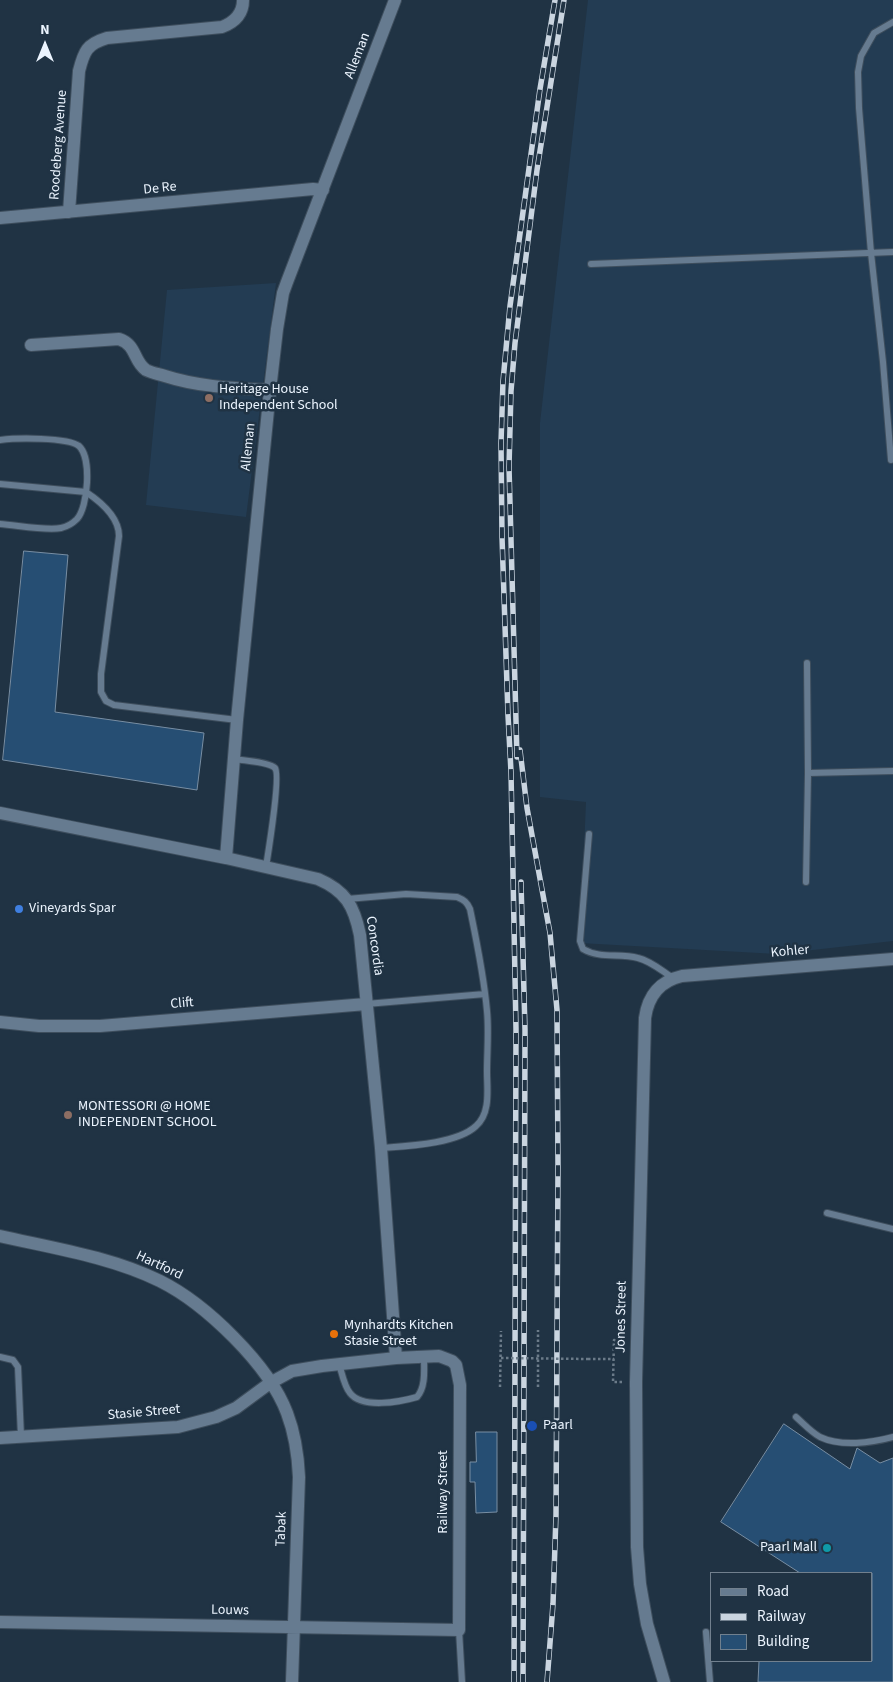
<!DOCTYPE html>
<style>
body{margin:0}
#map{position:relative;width:893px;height:1682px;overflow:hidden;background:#203344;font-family:"Source Sans 3",sans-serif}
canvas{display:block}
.legend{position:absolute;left:710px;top:1572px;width:162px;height:90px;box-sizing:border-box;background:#203344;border:1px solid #71808e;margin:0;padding:6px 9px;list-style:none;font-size:15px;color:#ebf4fe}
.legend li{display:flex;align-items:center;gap:10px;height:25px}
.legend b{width:25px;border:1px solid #71808e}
.north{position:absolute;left:20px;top:20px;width:50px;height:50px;-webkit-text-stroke:4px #203344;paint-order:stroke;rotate:0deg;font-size:14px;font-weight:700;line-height:20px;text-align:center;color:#ebf4fe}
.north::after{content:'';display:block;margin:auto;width:18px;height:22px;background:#ebf4fe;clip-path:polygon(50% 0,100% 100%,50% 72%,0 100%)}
</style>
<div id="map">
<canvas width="893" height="1682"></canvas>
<ul class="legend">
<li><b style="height:6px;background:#667b90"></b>Road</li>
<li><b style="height:6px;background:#cad5e0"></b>Railway</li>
<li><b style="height:14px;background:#264e73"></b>Building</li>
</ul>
<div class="north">N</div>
</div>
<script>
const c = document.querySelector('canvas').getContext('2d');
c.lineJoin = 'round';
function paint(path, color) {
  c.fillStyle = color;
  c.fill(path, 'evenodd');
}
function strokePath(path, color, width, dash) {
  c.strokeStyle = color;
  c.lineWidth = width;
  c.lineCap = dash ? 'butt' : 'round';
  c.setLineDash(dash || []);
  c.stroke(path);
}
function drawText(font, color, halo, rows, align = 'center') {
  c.font = font + ' "Source Sans 3",sans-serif';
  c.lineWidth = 5;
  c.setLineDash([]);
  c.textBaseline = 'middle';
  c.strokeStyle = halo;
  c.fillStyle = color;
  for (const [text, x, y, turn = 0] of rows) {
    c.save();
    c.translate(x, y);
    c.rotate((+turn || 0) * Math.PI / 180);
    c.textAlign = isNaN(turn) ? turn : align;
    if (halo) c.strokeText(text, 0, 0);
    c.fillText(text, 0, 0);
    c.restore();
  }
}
const built = new Path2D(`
 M588,0H893V941L777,954L580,943L586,802L540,797V423Z
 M276,283L246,517L146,505L167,290Z`);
const building = new Path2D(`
 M24,551L68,555L55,712L204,733L197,790L3,760Z
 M784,1424L850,1469L857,1448L880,1463L893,1458V1682H758L759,1661H872V1573H800L721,1522Z
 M476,1432H497V1512L476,1513L475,1482H470V1462H476Z`);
const path = new Path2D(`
 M588,1359H614
 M622,1382H613L614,1340L625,1341
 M500,1387L501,1331
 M538,1387V1330`);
const service = new Path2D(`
 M591,264L893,252
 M0,440C16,438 67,437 79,446C92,458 88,507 77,519C73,523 66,527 61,528C46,531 16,525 0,524
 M891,460L883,362L871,253L859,108L858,72L861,56L874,33L893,22
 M0,484L86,492C101,502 119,518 119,536L101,674V692L106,701L114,705L237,720
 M807,663L808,773L893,771
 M233,759C242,760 270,762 275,768C281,775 268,854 266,867
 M589,834L580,941L583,949C600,959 619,953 638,958C651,961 662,971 673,978
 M806,882L808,773
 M347,899L406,894L457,897C464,900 467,902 470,909C477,943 484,976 487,1011C489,1031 487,1052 487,1072C487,1089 491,1113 476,1126C457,1144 407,1146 381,1148
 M366,1004L485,994
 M827,1213L893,1229
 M0,1357L13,1360L18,1367L21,1437
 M339,1364C342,1373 344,1386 350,1393C362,1409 400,1402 417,1397C426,1387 424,1369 424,1357
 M796,1417C804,1424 811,1432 820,1437C841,1447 871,1443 893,1437
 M459,1630L462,1682
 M706,1632L710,1682`);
const minor = new Path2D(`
 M69,212L79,71C84,51 87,44 107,38L222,27C235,22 243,14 243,0
 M0,218L313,189L323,190
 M31,345L119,339C137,345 133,361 146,370C152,373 159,374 165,376C199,387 234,388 270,390
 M0,813L226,858L318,879C346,891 354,906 360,935L381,1148L396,1358
 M226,858L237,720L270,390L277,329L283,293L287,282L395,0
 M0,1022L39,1026H100L366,1004
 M0,1236C53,1248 111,1257 160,1281C206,1304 269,1365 287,1413C295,1434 298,1455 299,1477L292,1682
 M0,1438L178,1427L216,1417L236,1408L270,1383L292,1371L322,1366L396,1358L439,1356L452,1361L456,1365L460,1385L459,1630L0,1622
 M664,1682L647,1624L640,1584L637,1547L636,1382L645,1018C648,996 660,981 682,976L893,959`);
const rail = new Path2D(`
 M520,750L527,808L550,933L557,1010L558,1167L556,1515L553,1604L547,1682
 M517,757L509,467L511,391L515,343L537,170L564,0
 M521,882L525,1030L523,1682
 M514,1682L516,1029L511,772L508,715L502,537L501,443L503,381L510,306L540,89L555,0`);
const pathBridge = new Path2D(`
 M501,1358L588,1359`);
const markers = [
 [209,398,5,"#8d6e63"],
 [19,909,5,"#3f7fe0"],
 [68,1115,5,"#8d6e63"],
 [334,1334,5,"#e8710a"],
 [532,1426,6,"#1a4fb4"],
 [827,1548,5,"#0f9aa8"]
];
const streetNames = [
 ["Alleman",358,56,-69],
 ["Roodeberg Avenue",59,145,-86],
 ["De Re",160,189,-6],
 ["Alleman",249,447,-84],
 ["Concordia",374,946,82],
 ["Kohler",790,952,-5],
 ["Clift",182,1004,-5],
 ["Hartford",159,1266,25],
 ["Jones Street",622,1317,-89],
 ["Stasie Street",144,1413,-5],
 ["Railway Street",444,1492,-90],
 ["Tabak",282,1529,-88],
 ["Louws",230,1611,1]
];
const poiNames = [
 ["Heritage House",219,390],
 ["Independent School",219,406],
 ["Vineyards Spar",29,909],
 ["MONTESSORI @ HOME",78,1107],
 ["INDEPENDENT SCHOOL",78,1123],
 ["Mynhardts Kitchen",344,1326],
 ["Stasie Street",344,1342],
 ["Paarl",543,1426],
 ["Paarl Mall",817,1548,"right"]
];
paint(built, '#233c53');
paint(building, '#264e73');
strokePath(building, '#788ea3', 1);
strokePath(service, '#3e4e5d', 8);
strokePath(minor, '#3e4e5d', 14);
strokePath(path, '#6b7b89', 2.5, [2.5, 2.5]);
strokePath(service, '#667b90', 6);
strokePath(minor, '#667b90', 12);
strokePath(rail, '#cad5e0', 5.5);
strokePath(rail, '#203344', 4, [11]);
strokePath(pathBridge, '#6b7b89', 2.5, [2.5, 2.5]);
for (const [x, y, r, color] of markers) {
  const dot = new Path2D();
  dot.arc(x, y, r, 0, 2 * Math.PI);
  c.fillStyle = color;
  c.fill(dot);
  strokePath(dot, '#203344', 2);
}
drawText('14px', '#ebf4fe', '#203344', streetNames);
drawText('14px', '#ebf4fe', '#203344', poiNames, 'left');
</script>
